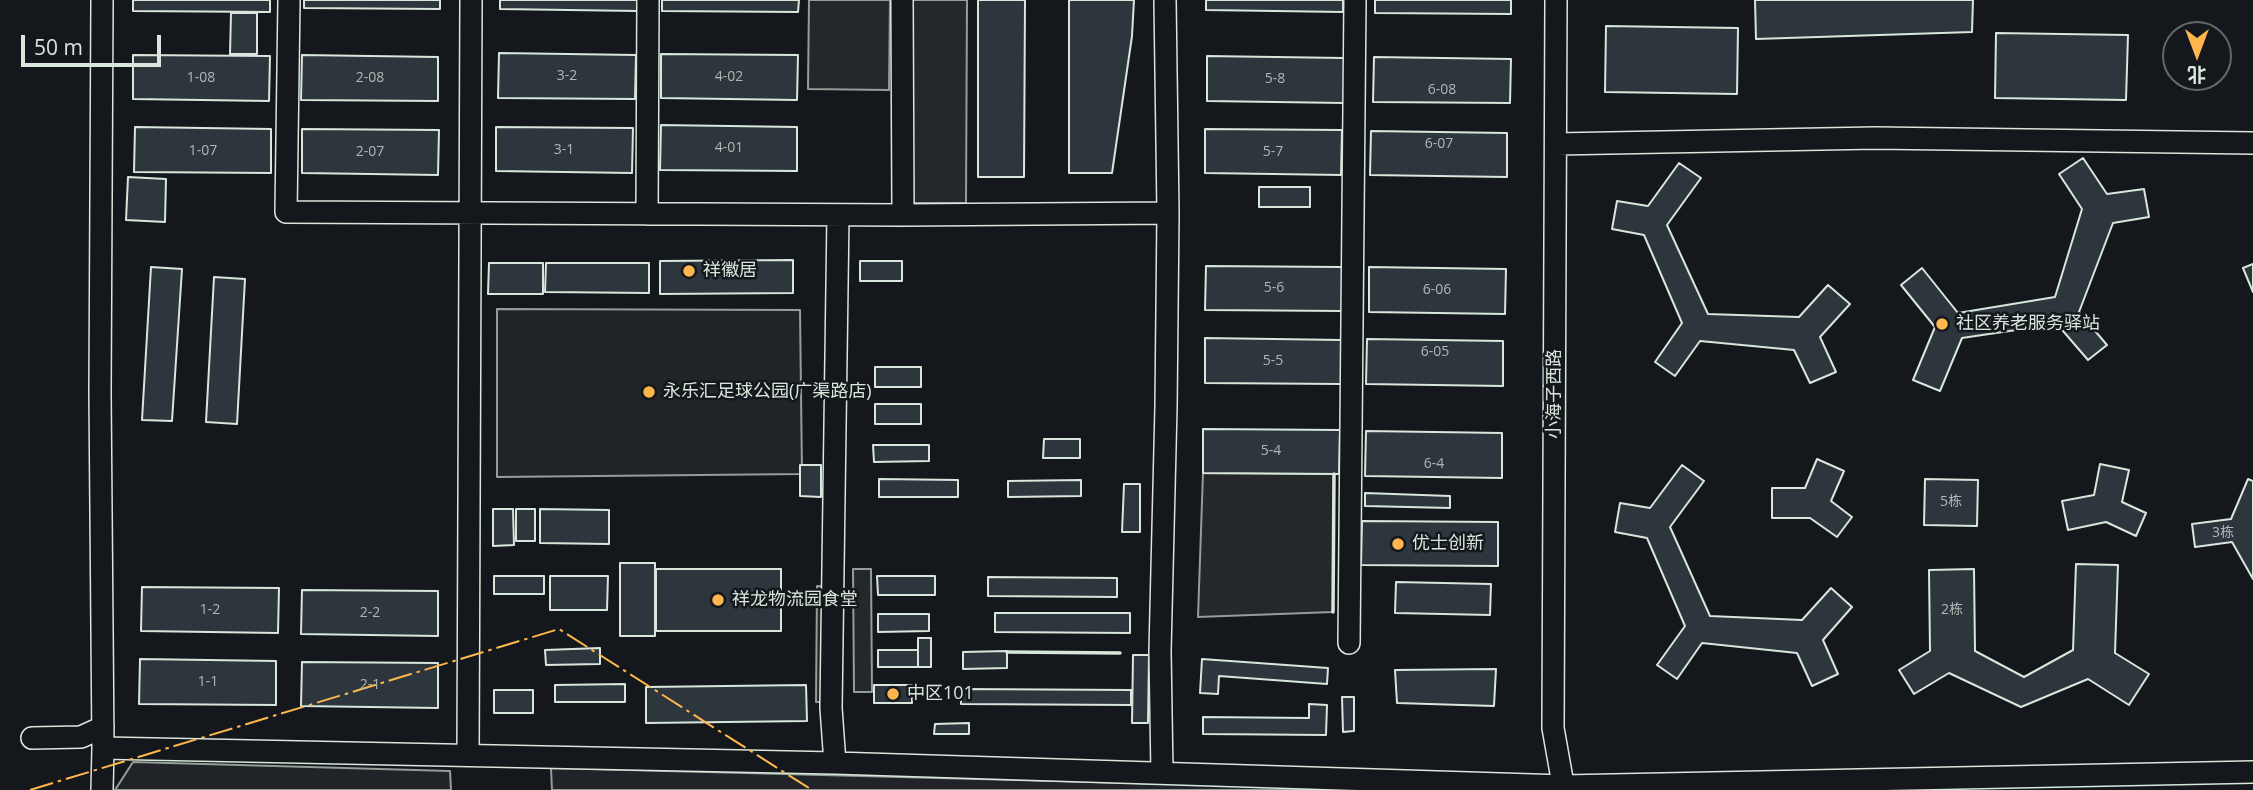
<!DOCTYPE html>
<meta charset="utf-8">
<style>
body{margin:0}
#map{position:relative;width:2253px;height:790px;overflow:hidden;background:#14181c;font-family:"Open Sans","Noto Sans SC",sans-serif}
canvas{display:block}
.north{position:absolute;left:2162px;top:21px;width:70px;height:70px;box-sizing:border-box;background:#14181c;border:2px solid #626a69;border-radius:50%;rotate:180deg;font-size:19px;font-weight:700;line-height:28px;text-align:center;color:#d8e6dc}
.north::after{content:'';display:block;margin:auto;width:24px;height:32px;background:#ffb74d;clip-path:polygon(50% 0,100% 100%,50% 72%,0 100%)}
.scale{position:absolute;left:21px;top:35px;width:140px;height:32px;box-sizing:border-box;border:4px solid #d8e6dc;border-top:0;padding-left:9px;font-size:21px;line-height:24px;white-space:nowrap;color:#d8e6dc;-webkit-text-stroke:5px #14181c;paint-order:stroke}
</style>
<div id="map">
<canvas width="2253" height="790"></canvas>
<div class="north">北</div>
<div class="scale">50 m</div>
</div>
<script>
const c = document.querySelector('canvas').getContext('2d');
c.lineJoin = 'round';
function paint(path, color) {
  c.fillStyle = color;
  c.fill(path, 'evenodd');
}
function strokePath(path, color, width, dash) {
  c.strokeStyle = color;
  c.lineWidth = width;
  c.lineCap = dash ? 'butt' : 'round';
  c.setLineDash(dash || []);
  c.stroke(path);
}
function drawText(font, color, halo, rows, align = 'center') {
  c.font = font + ' "Open Sans","Noto Sans SC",sans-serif';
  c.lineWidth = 5;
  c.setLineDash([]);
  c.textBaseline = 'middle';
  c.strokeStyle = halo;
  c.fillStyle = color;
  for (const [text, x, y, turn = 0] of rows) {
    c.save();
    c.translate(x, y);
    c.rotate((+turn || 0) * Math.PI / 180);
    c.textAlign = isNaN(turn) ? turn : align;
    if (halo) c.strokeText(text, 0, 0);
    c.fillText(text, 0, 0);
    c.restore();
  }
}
const green = new Path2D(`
 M497,309L800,310L802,474L497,477Z
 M133,762L450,771L451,790H115Z
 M551,768L1403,790H552Z`);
const parking = new Path2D(`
 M809,0H890L889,90L808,89Z
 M912,0H967L966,203H911Z
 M1203,473L1334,474L1333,612L1198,617Z
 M853,569H871L872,692H854Z
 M817,586L836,587L835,702H816Z`);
const building = new Path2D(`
 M133,0H270V12L133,11Z
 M304,0H440V9L304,8Z
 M500,0H637V11L500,9Z
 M662,0H799L798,12L662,11Z
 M978,0H1025L1024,177H978Z
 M1069,0H1134L1132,36L1112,173H1069Z
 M1206,0H1343V12L1206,10Z
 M1375,0H1511V14L1375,13Z
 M1755,0H1973L1972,32L1756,39Z
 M231,13H257V54H230Z
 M1606,26L1738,28L1737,94L1605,92Z
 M1996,33L2128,35L2126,100L1995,98Z
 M499,53L636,55L635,99L498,98Z
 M661,54L798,55L797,100L661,98Z
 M133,55L270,56L269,101L133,99Z
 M302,55L438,57V101L301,100Z
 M1207,56L1344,58V103L1207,101Z
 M1374,57L1511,59L1510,103L1373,102Z
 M661,125L797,127V171L660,170Z
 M135,127L271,129V173L134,172Z
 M496,127L633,128L632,173L496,171Z
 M302,129L439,130L438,175L302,173Z
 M1205,129L1342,130L1341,175L1205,173Z
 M1371,131L1507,133V177L1370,175Z
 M2083,158L2107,194L2144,189L2149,217L2113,223L2079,312L2107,345L2088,360L2057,324L1962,338L1940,391L1913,380L1935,327L1901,285L1922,268L1958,313L2055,297L2082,209L2059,174Z
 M1679,163L1701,178L1667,225L1708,314L1799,317L1828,285L1850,304L1820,337L1836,372L1810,383L1794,350L1700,341L1675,376L1655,362L1682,323L1644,235L1612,229L1617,201L1648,206Z
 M128,177L166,179L165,222L126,220Z
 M1259,187H1310V207H1259Z
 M793,260V293L660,294V261Z
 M860,261H902V281H860Z
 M489,263H543V294H488Z
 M546,263H649V293L545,292Z
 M2253,264V292L2243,268Z
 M1206,266L1342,267V311L1205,310Z
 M151,267L182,269L172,421L142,420Z
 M1369,267L1506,269L1505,314L1369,312Z
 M214,277L245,279L237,424L206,422Z
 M1205,338L1342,340L1341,384L1205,383Z
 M1367,339L1503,341V386L1366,384Z
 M875,367H921V387H875Z
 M875,404H921V424H875Z
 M1203,429L1340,430L1339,474L1203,473Z
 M1366,431L1502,433V478L1365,476Z
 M1044,439H1080V458H1043Z
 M873,445H929V461L874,462Z
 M1817,459L1844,471L1831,501L1852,517L1837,537L1810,518H1772V488H1805Z
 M2100,464L2129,470L2122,502L2146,513L2136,536L2106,522L2068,530L2062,501L2094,495Z
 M800,465H821V497L800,496Z
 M1682,465L1704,481L1670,527L1710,616L1802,620L1831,588L1852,607L1823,640L1838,674L1812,686L1797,653L1702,643L1677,679L1657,665L1685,626L1647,538L1615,532L1620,503L1650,508Z
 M879,479L958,480V497H879Z
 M1925,479L1978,480L1977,526L1924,525Z
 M2248,479L2253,481V579L2232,542L2195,547L2192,524L2231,519Z
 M1081,480V496L1008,497V481Z
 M1124,484H1140V532H1122Z
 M1365,493L1450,496V508L1365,506Z
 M493,509H513L514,545L493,546Z
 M516,509H535V541H516Z
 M540,509L609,510V544L540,543Z
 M1362,521L1498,522V566L1361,565Z
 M620,563H655V636H620Z
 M2076,564L2118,565L2115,653L2149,674L2129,705L2088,679L2021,707L1949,673L1914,694L1899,670L1930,651L1929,570L1974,569L1975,651L2024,677L2073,650Z
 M656,569H781V631H656Z
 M494,576H544V594H494Z
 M550,576H608L607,610H550Z
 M877,576H935V595H878Z
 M988,577L1117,578V597L988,596Z
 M1396,582L1491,584L1490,615L1395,613Z
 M142,587L279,588L278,633L141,631Z
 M302,590L438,591V636L301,634Z
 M995,613H1130V633L995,632Z
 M878,614H929V631L878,632Z
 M918,638H931V667H918Z
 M600,648V664L546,665L545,650Z
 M878,650H918V667H878Z
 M1007,651V668L963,669V652Z
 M1133,655H1149L1148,723H1132Z
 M140,659L276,661V705L139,704Z
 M1202,659L1328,668L1327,684L1219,676L1218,694L1200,693Z
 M302,662L438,663V708L301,706Z
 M1496,669L1494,706L1397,703L1395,670Z
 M625,684V702H555V685Z
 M806,685L807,721L646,723V687Z
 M874,685H912V703H874Z
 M961,689L1131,690V705L961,704Z
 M494,690H533V713H494Z
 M1342,697H1354V731L1343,732Z
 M1309,704L1327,705L1326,735L1203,734V717L1309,718Z
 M969,723V734H934L935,724Z`);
const minor = new Path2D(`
 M102,0L100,393L103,748L835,763L1564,786L2253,772
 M289,0L286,212L903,215L1168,213
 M902,0L903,215
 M1556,0L1553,728L1564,790
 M1556,144L1875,138L2253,143
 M647,214L648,0
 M1349,643L1355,0
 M32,738L81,737L103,727
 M468,755L471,0
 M835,763L831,708L838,215
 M1162,773L1160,651L1166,407L1168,213L1165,0
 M102,790L103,748`);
const wall = new Path2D(`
 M1333,612L1334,474
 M1007,652L1120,653`);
const power = new Path2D(`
 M30,790L559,629L812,790`);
const markers = [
 [689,271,7,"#ffb74d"],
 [1942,324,7,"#ffb74d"],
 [649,392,7,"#ffb74d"],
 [1398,544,7,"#ffb74d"],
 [718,600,7,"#ffb74d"],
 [893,694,7,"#ffb74d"]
];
const numberNames = [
 ["3-2",567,76],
 ["4-02",729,77],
 ["1-08",201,78],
 ["2-08",370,78],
 ["5-8",1275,79],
 ["6-08",1442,90],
 ["6-07",1439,144],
 ["4-01",729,148],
 ["3-1",564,150],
 ["1-07",203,151],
 ["2-07",370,152],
 ["5-7",1273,152],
 ["5-6",1274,288],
 ["6-06",1437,290],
 ["6-05",1435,352],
 ["5-5",1273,361],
 ["5-4",1271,451],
 ["6-4",1434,464],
 ["5栋",1951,502],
 ["3栋",2223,533],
 ["1-2",210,610],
 ["2栋",1952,610],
 ["2-2",370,613],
 ["1-1",208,682],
 ["2-1",370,685]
];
const poiNames = [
 ["祥徽居",703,271],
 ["社区养老服务驿站",1956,324],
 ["永乐汇足球公园(广渠路店)",663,392],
 ["优士创新",1412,544],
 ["祥龙物流园食堂",732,600],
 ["中区101",907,694]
];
const streetNames = [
 ["小海子西路",1555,394,-90]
];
paint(green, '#202428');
strokePath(green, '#939e99', 2);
paint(parking, '#24282b');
strokePath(parking, '#939e99', 2);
paint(building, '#2c363c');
strokePath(building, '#d8e6dc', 2);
strokePath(minor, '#d8e6dc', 24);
strokePath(minor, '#14181c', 21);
strokePath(wall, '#d8e6dc', 3.5);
strokePath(power, '#ffb74d', 2, [24, 5, 3.5, 5]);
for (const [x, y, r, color] of markers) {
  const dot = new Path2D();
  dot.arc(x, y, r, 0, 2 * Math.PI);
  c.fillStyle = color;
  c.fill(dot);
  strokePath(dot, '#14181c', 2.5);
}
drawText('14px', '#adbab4', null, numberNames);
drawText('18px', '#d8e6dc', '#14181c', poiNames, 'left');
drawText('18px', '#d8e6dc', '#14181c', streetNames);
</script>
